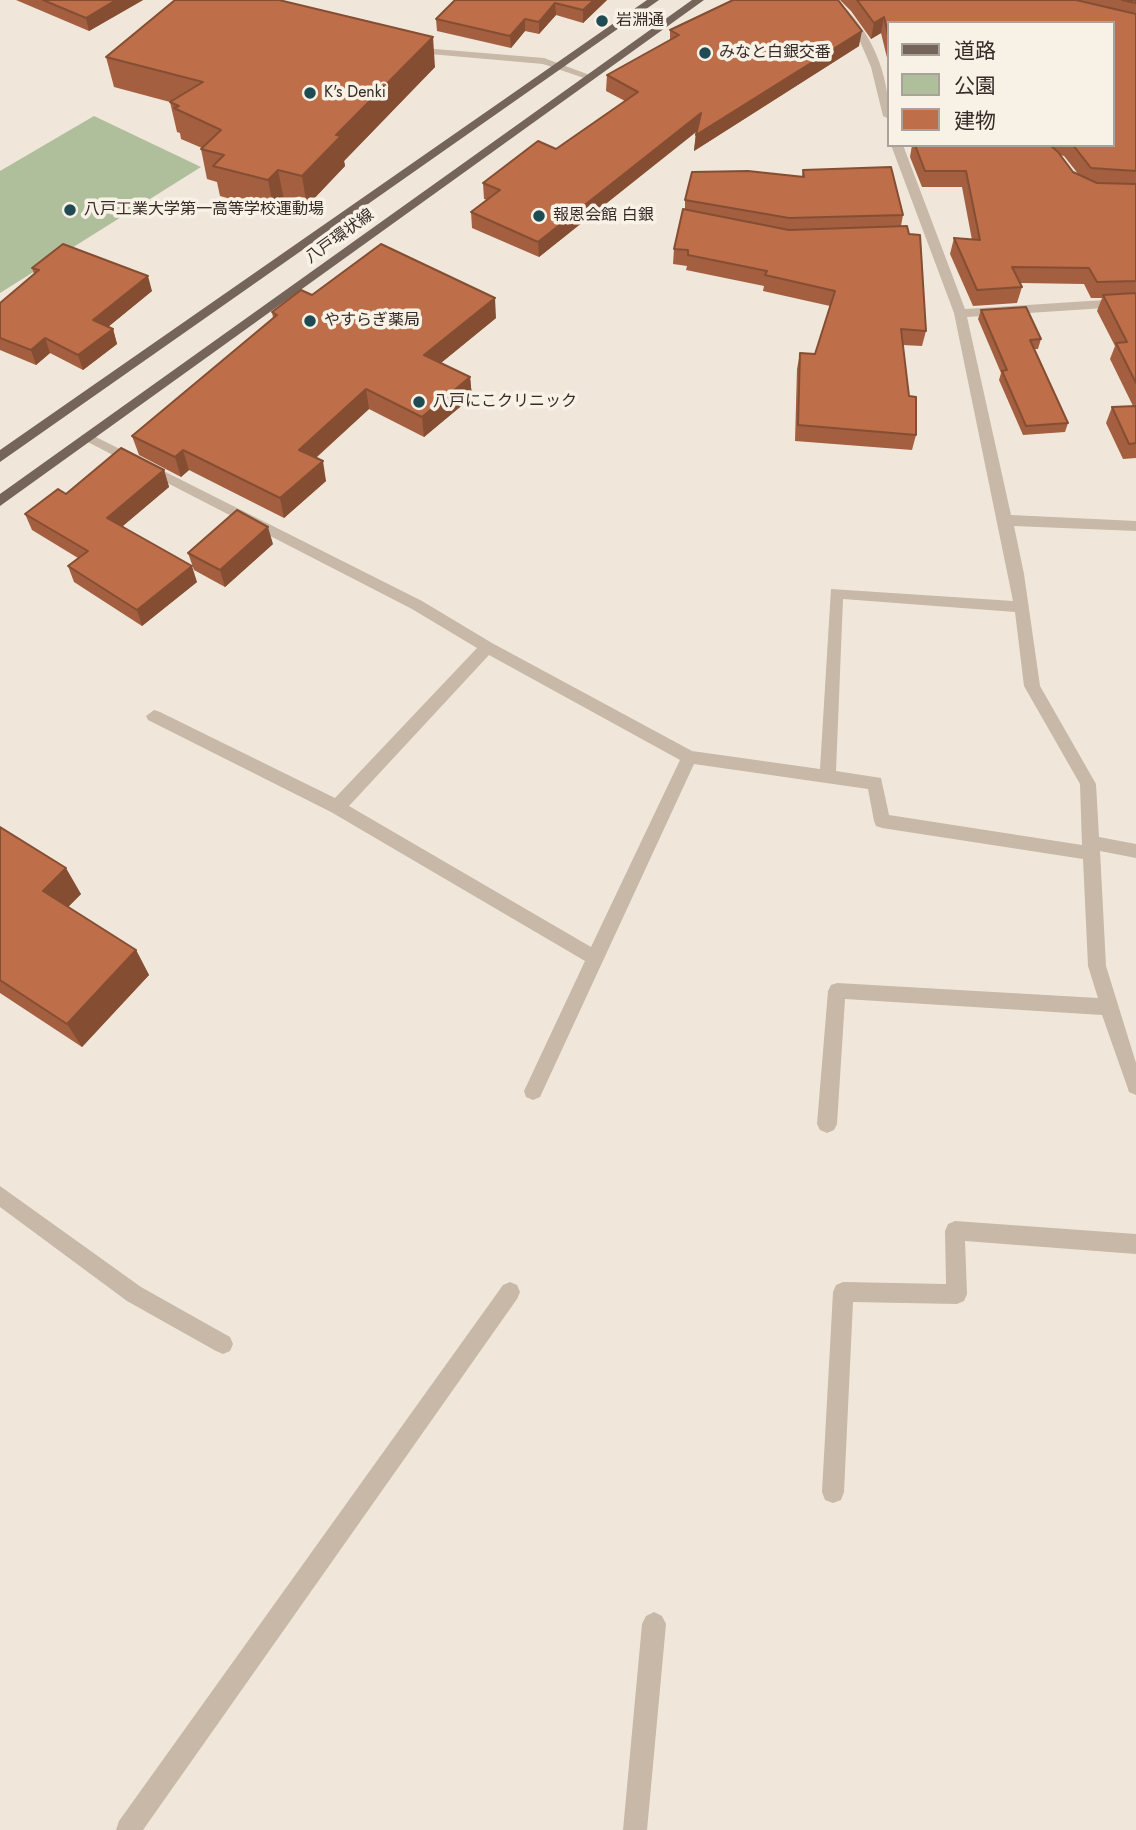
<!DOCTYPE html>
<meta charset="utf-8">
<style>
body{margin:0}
#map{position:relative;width:1136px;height:1830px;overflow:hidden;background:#f0e7da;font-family:Jost,"Noto Sans JP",sans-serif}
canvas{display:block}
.legend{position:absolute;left:887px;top:21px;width:228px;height:126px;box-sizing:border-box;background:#f8f1e6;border:2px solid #aaa29a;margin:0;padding:9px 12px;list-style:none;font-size:21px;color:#342c27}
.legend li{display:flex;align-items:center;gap:14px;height:35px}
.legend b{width:35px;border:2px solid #aaa29a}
</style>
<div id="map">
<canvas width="1136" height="1830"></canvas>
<ul class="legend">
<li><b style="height:9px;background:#756459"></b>道路</li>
<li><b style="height:19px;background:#afbe9b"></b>公園</li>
<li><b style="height:19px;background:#be6f49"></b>建物</li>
</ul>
</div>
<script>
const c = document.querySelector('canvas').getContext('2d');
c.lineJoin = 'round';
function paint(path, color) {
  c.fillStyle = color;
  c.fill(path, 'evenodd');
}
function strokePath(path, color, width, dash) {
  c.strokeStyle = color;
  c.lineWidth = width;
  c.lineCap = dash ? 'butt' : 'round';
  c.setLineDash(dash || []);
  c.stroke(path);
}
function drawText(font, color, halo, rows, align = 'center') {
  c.font = font + ' Jost,"Noto Sans JP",sans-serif';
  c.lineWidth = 7;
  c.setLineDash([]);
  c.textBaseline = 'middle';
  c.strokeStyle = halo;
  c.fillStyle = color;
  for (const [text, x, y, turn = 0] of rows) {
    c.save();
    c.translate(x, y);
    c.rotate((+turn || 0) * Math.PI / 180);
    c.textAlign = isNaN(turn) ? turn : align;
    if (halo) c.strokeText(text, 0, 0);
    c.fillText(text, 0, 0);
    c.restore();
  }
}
const green = new Path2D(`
 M94,116L201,167L0,293V171Z`);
const service = new Path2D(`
 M510,1282L517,1285L520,1292L517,1299L143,1830H116L119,1821L503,1285Z`);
const minor = new Path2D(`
 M826,0H837C872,32 889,72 889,119L883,116L871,67L859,39Z
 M411,47L544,58L595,77L590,80L543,64L407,52L406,50Z
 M891,145H903L965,309L1136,298V306L967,317L1011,515L1136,521V531L1014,526L1024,574L1040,686L1096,784L1099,837L1136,844V858L1100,851L1106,966L1136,1063V1095L1129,1092L1127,1086L1102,1015L845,999L837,1124L834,1130L827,1133L820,1130L817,1124L828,991L831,985L837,983L1098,998L1088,966L1083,859L882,828L876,826L874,821L868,789L694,764L540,1097L533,1100L526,1097L524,1091L585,961L331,812L148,720L146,716L154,710L160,712L335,798L477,648L412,609L80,438L82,435H92L422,601L492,643L692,751L820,769L831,589L1013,601L954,313ZM843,599L1015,612L1024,686L1080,784L1082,845L889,815L881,778L836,771ZM489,655L680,760L591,947L349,806Z
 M0,1186L141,1287L230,1337L233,1344L230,1351L223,1354L216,1351L127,1301L0,1207Z
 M955,1221L1136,1234V1254L965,1241L967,1294L964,1301L957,1304L853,1302L844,1492L841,1500L833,1503L825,1500L822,1492L833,1292L836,1285L843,1282L946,1284L945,1231L948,1224Z
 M654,1612L662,1616L666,1624L647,1830H623L642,1624L646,1616Z`);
const primary = new Path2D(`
 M647,0H659L0,462V450Z
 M692,0H704L0,506V494Z`);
const wall = new Path2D(`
 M16,0H143L89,31Z
 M455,0H607L583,23L556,15L539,34L525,31L511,48L437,31L436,19Z
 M732,0H838L859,46L694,151L696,131L539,257L472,228L471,212L487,200L484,199L483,183L556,149L625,101L606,91L607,75L670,40V30Z
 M840,0H1136V458L1123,459L1106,423L1112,407L1133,406L1110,359L1115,346L1097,311L1102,298H1091L1084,284L1020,283L1022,287L1017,303L973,306L950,254L954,238L972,240L962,187H922L910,157L912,145H1113L889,23V66L881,33L871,39L851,11ZM1060,155L1064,156L1079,175L1073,172Z
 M106,57L435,67L344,161L345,166L307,206L284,200L274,211L220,196L217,182L207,179L201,149L202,148L181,139L180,133L177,132L170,102L114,87Z
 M803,170L903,215L901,226L926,331L922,346L903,345L909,396L916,435L912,450L795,441L797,369L800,353L815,354L830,306L763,291L764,286L686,270L687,266L673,264L674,249L685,209V200L802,176Z
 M32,268L152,291L108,327L113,329L117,344L83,370L50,353L36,365L0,350V303L34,274Z
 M312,295L496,318L441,363L470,377L472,397L424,437L369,409L316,458L326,481L284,518L189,470L181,477L139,455L132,436L273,318L272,312Z
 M981,310L1041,339L1038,349H1034L1068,423L1065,432L1023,435L999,380L1001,373L978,319Z
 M164,470L169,487L123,526L197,582L142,626L74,582L68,566L78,558L32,530L25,514L66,494Z
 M273,544L225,587L194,570L188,553Z
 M0,827L81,894L68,907L136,950L149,975L82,1047L0,993Z`);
const shadedWall = new Path2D(`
 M116,0H143L89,31L86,18Z
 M594,0H607L583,23V10Z
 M555,3L556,15L539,34V22Z
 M884,17L881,33L871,39L874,23Z
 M525,19V31L511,48L510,36Z
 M862,31L859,46L694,151L696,135Z
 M433,37L435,67L344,161L345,166L307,206L302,176L336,135Z
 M701,113L700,129L539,257L538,242Z
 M278,170L284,200L274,211L268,180Z
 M148,276L152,291L98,335L93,320Z
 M495,298L496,318L426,375L424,355Z
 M113,329L117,344L83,370L78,355Z
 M45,338L50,353L36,365L31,350Z
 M470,377L472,397L424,437L422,417Z
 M366,389L369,409L303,469L299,450Z
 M183,450L189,470L181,477L175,457Z
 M323,461L326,481L284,518L280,498Z
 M164,470L169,487L113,534L107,518Z
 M268,527L273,544L225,587L220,570Z
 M192,566L197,582L142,626L137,610Z
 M66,868L81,894L58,917L43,891Z
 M136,950L149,975L82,1047L67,1024Z`);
const building = new Path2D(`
 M43,0H116L86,18Z
 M175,0H279L433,37L336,135L341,136L302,176L278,170L268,180L213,166L224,155L201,149L221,130L174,108L179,106L170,102L203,82L106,57Z
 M455,0H594L583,10L555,3L539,22L525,19L510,36L436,19Z
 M733,0H838L862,31L696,135L701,113L538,242L471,212L500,190L483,183L538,141L556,149L638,92L607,75L679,35L670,30Z
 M857,0H1076L1136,14V171L1091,168L1073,145H1113V23H889V39L884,17L874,23Z
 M1122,0H1136V3Z
 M915,145H1050L1058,152L1073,172L1097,183L1136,184V281L1097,282L1089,268L1012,267L1022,287L977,290L954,238L980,240L966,171H925Z
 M891,167L903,215L789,218L685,200L692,172L748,171L804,177L803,170Z
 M683,209L789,230L907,226L909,234L920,235L926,331L901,329L909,396L916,397V435L798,425L800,353L815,354L835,291L765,275L767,271L688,255V250L674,249Z
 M63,244L148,276L93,320L113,329L78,355L45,338L31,350L0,338V303L39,270L32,268Z
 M381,244L495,298L424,355L470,377L422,417L366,389L299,450L323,461L280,498L183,450L175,457L132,436L277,315L272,312L301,290L312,295Z
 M1136,293V383L1116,343L1127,342L1103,295Z
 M1026,307L1041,339L1030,340L1068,423L1026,426L1002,371L1007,370L981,310Z
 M1136,406V443L1129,444L1112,407Z
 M121,448L164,470L107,518L192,566L137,610L68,566L88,551L25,514L58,489L66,494Z
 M237,510L268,527L220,570L188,553Z
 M0,827L66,868L43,891L136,950L67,1024L0,980Z`);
const markers = [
 [602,21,7,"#1f4b53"],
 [705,53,7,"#1f4b53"],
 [310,93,7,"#1f4b53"],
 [70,210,7,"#1f4b53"],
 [539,216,7,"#1f4b53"],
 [310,321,7,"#1f4b53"],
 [419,402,7,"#1f4b53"]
];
const farPoinames = [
 ["岩淵通",616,21],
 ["みなと白銀交番",719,53],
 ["K's Denki",324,93],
 ["八戸工業大学第一高等学校運動場",84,210],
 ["報恩会館 白銀",553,216],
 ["やすらぎ薬局",324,321],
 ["八戸にこクリニック",433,402]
];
const farStreetnames = [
 ["八戸環状線",340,237,-36]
];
paint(green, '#afbe9b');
paint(service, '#c7b8a7');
paint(minor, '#c7b8a7');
paint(primary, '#756459');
paint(wall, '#a35f3f');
paint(shadedWall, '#854e33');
paint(building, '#be6f49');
strokePath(building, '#854e33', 2);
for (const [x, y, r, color] of markers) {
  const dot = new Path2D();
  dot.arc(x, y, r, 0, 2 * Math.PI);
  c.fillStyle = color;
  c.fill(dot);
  strokePath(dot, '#f8f1e6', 2.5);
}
drawText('16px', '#342c27', '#f8f1e6', farPoinames, 'left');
drawText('16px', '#342c27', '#f8f1e6', farStreetnames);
</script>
